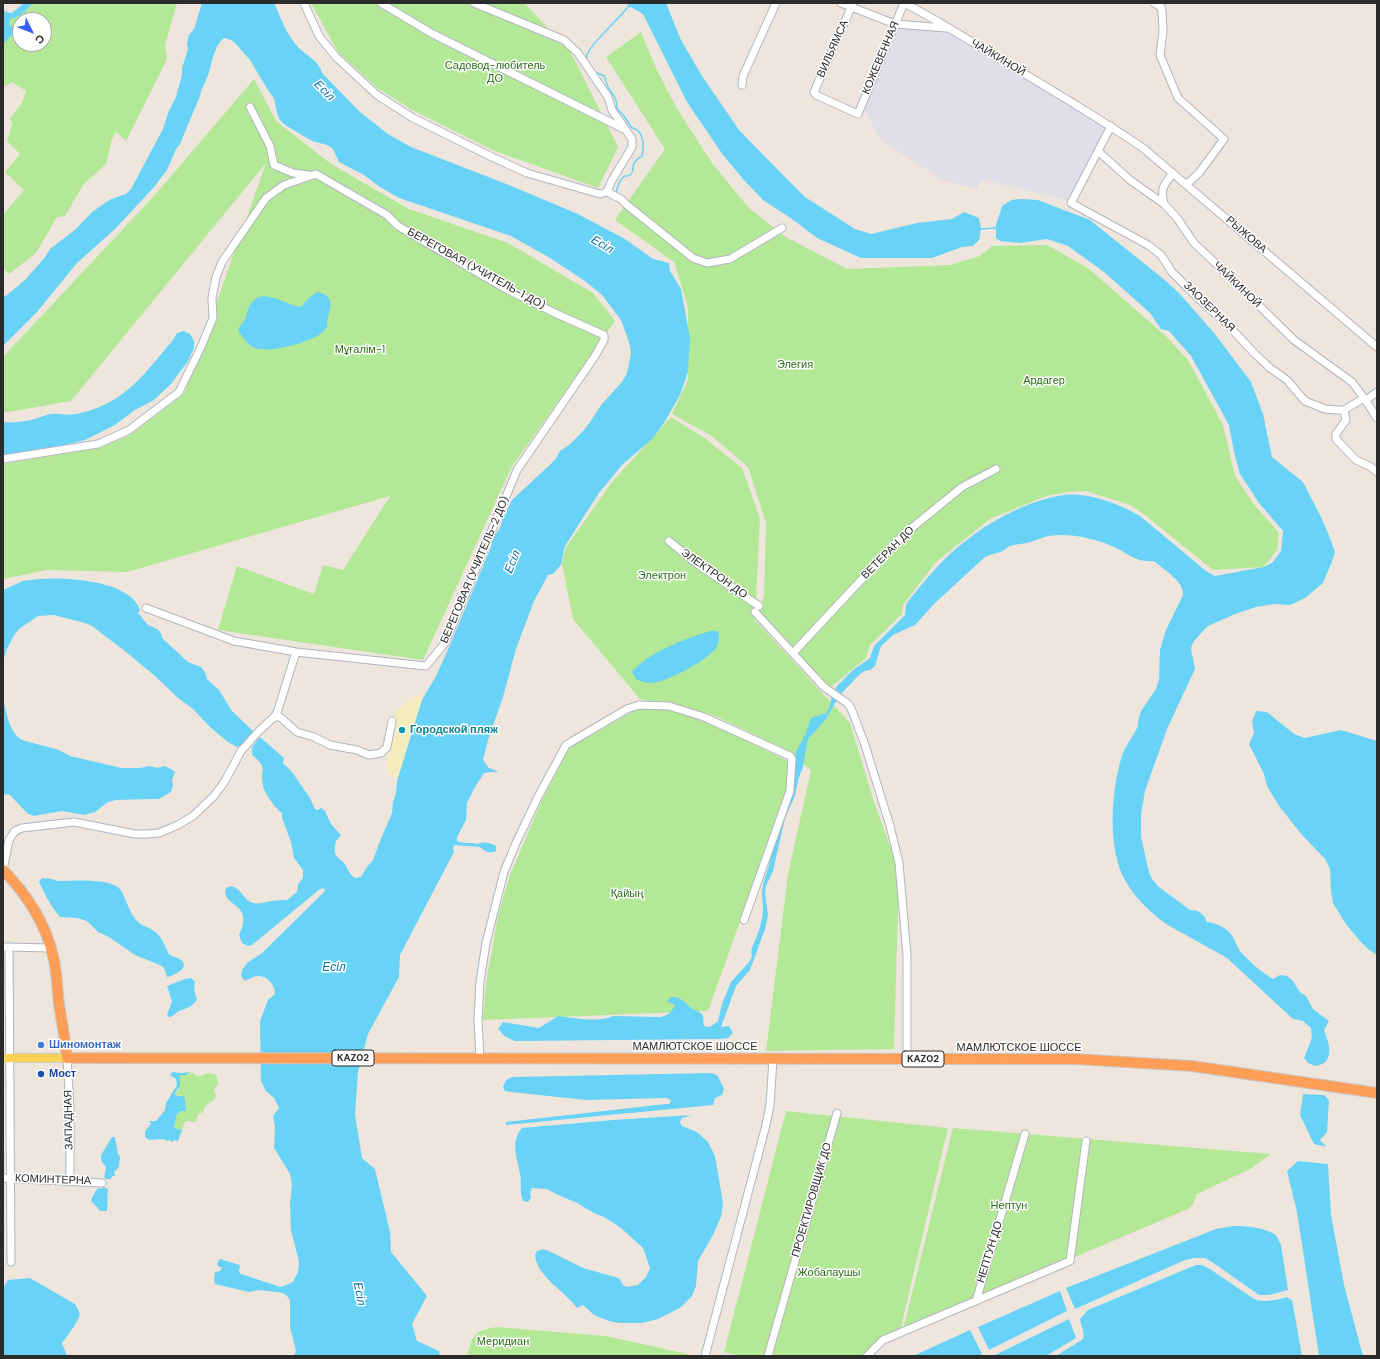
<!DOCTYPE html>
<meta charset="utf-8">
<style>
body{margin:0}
#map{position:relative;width:1380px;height:1359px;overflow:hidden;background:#eee6dd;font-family:"DM Sans",sans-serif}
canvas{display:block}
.frame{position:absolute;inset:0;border:4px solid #2b2b2b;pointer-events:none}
.north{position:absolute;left:12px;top:12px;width:40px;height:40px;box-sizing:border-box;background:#fff;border:1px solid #aaa;border-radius:50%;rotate:133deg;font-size:11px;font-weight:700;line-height:16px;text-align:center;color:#2b2b2b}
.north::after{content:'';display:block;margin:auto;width:14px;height:18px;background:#3960ff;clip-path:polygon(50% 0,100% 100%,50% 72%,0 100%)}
</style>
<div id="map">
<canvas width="1380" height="1359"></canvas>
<div class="frame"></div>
<div class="north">С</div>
</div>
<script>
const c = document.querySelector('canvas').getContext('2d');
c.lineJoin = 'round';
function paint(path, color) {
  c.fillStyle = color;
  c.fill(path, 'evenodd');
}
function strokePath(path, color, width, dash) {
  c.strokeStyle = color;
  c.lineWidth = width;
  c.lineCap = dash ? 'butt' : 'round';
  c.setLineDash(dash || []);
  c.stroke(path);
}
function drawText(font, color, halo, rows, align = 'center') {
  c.font = font + ' "DM Sans",sans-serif';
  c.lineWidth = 3;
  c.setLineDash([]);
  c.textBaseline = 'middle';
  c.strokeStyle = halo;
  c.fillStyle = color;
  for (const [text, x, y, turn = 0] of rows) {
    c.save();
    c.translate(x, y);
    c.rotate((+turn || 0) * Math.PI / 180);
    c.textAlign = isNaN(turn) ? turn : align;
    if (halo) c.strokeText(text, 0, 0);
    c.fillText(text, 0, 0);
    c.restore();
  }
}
const industrial = new Path2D(`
 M897,28L946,31L1107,127L1069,201L984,180L979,183L977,189L942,180L881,140L864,110Z`);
const green = new Path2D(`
 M33,3H177L165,45L167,59L126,141L116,132L112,139L106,164L83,185L65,216L57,217L36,253L9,274L3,268V215L24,190L5,172L20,154L7,141L12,124L10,118L22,103L26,91L12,82L3,87V44L14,33L9,25L10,19C20,18 26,10 33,3ZM20,20H44V44H20Z
 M311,3H524L570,51L618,147L598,188L495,151L412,110L376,87L338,52Z
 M641,32L656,68L676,107L712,163L748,207L784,236L847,269L950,265L980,256L992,246L1047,245L1088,268L1168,338L1188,360L1223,425L1235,476L1253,503L1279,533L1277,550L1264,567L1213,570L1145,515L1130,505L1086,491L1067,492L1046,496L990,519L936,562L903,605L902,614L870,645L866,658L831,687L825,684L759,612L764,596L766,523L748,467L712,436L672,414L688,380V307L674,262L615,220L665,149L606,57Z
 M254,79L276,121L331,164L409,209L508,243L593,293L615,321L511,468L423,660L218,630L237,566L314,594L323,565L343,570L390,496L127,572L47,570L3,579V464L99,448L130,435L184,394L266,163L71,401L3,413V357L154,196Z
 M671,417L706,439L742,468L760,518L755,620L850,723L874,802L899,871L894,1049L766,1051L788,874L811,770L786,750L713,715L640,699L573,619L562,564L566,547L612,482Z
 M639,708L672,710L711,723L788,761L787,790L708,1011L483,1020L486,983L499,911L510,875L542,800L569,748Z
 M189,1072L193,1073L198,1077L208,1073L215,1074L217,1077L218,1084L214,1090L216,1096C214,1103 203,1103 204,1111L198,1115L196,1122L186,1121L184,1124L182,1130L174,1128L177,1114L181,1111H186C186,1107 184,1104 185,1099L181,1095L177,1096L174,1094L179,1089L180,1075H187Z
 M786,1111L948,1128L900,1331L864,1356H741L724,1352Z
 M953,1128L1271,1154L1250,1169L1197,1194L1193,1204L1188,1209L903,1330Z
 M497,1327L606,1336L696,1356H467C473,1334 474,1331 497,1327Z`);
const sand = new Path2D(`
 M418,694L422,700L397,781L387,769L388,750L396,711Z`);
const water = new Path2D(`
 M24,3H33C26,10 20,18 10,19L9,25L14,28V33L3,44V9L6,12L12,13Z
 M202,3H274C281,18 287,36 299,48C306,55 320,62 322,73L360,112L388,134L411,147L509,185L578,214L625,239L653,259L669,263L670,271L681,289L690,338L688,372L680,395L664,423L652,439L622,465L599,493L565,546L561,565L553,574L548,575L534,601L516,649L503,697L488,740L483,760L489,768L499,772H490L484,773L475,787L467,803L466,820L457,837V841C463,844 471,842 478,844C484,841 490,843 496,846V851C489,854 485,852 480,847L454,845L453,848L454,852L400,955L399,977L368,1034L358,1072L355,1115L362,1158L375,1169L390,1232L391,1252L427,1296L412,1324L417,1341L439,1351L440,1356H294L296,1351L290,1327V1300L287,1296L283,1293L277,1292L258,1290L249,1292L215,1284L214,1280L215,1272L220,1271L222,1267H219L217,1264L219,1260L220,1259L240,1265L239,1272L241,1274L281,1287L293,1282L298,1272L299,1262L291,1230L290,1205L292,1184L290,1174L274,1148L275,1127L273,1116L279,1108L274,1098L266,1091L261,1081L260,1021L268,1000L275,994C275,985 268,976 258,976C254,976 249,979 245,981L241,976L242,970L248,962L261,954L323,893L325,890L323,888L320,889L252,945L248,946L242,943L239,935C256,902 220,907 226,888C238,882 241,896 249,901C256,906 264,902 271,901C276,900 282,900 287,900L297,892L298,884L303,878V870L294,858L291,842L282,818V813C275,808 264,793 263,785C259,767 270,770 252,755V747L260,737L284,758L283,763L292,772L310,798L315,809L317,810L321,808L325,811L331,824L341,835L336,841C335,845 334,851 336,855C337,858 340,859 343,862C348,867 347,872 355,878L361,877L367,867L373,860L380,841L392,813L393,802L396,793L397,781L422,700L436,676L450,645L491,547L493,538L500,528L503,518L512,500L555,460L560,451L569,445L584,430L590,422L601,405L622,382L627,373L631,353L629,342L621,320L602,295L585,281L550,258L511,236L399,198L380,187L364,175L339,162L333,149L327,145L312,141L285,125L280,120L277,113L274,98L269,92L250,60L236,44L231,40L224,38C214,46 213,60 209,72C207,80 202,87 200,96L180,144L176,149L167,170L154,187L115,229L77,263L37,312L3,346V297L7,295L25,280L46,256L50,249L76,229L92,212L111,199L126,194L131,189L163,129L168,113L176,97L182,75V68L188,49L187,43L189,35L194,29Z
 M628,3H666L681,40L702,76L739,130L784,176L805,197L855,229L871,234L917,223L952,219L964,212L979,218L981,229L979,240L973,246L962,247L932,258H861L817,238L792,219L763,200L743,179L723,155L687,102L643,14L631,7L627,8Z
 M1021,199L1038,200L1090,220L1166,281L1180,294L1214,333L1251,382L1263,414L1272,457L1303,482L1321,517L1330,538L1335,552L1331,564L1323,583L1305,598L1290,605L1274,604L1256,607L1235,614L1208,626L1203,631L1194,641L1191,648L1195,669L1167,729L1145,791L1141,814V837L1149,872L1152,879L1159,887L1190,910L1198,911L1204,916L1207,922C1216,923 1228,928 1233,937C1235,941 1237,946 1240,951C1249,961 1261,972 1273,979L1280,975L1287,976L1292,980L1300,992L1306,996L1313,1009L1329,1021L1324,1030C1327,1039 1334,1054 1325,1062C1323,1064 1319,1065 1316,1066L1308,1063L1304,1058L1312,1038L1311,1028L1303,1021L1293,1019L1227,958L1166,924C1151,913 1136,899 1126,882C1107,850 1111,794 1121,759C1124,747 1133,737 1138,726V721L1141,711L1156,689L1159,679L1160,650L1166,630L1183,595C1184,581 1164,570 1154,561C1135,563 1128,553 1112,546C1092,538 1070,533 1049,536C1043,537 1037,540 1031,542C1024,544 1016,544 1010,546C1007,547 1005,550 1002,551C997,554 990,554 985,557L935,603L915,625L893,635L881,646L875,666L870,670L865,671L860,674L840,695L826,719L809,738L807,743L803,767L798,780L795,796L785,818L773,871L766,886L765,893L768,915L765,929L750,970L736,986L721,1027L729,1026L733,1033L728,1038L720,1039L515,1041C507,1038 503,1035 498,1029L503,1022L539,1028L558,1016C575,1018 597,1023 613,1016L661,1017C668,1015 672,1012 675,1005L667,1001C674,991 685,1002 690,1007C694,1011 701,1011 703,1016C704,1019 703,1023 704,1026L710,1027L718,1021L722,1004L731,982L750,961L752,956C750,948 754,944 757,936C759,930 761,924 762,918C765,906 760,896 763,885C765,874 773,862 769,852L792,792L795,774L796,752L806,733L811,718L826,713L829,709L832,695L837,686L853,670L870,658L874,646L905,615L906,605L909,600C918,589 927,578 937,567C969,533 1017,502 1064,495C1088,492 1120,504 1140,516L1206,571L1215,576L1264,567L1273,562L1281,551L1283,531L1259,503L1240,474L1234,452L1229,425L1191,356L1169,331L1161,329L1150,313L1104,272L1068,246L1047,239L1020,243L1000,241L996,238V229L995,228L1002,206L1011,200Z
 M317,292C341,297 326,313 327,327C324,331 320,335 315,337C302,344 269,353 255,348C247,345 242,337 238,330C240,325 244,322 246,317C248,313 247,309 250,305C263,285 283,305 301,307L311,296Z
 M184,331L190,334L194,341V348L188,361L171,384L154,400L135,410L115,425L85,440L56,447L3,455V422C11,423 22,422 31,420C37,419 44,415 51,414C59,413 68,416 76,414C125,404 143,375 173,340L177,333Z
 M39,579C65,577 130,580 140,610L138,613L148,625L157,629L161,633L162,638L188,662L201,667L205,672L207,679L219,690L232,711L253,731C251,738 244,744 237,747L228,742L210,727L193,709L177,697L155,676L126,652L92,626L85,623L54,615L38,616L19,629L14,635L7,649L3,661V590L23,581Z
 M710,631H717L719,633C719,638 719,643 716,648C708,660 665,683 651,683C645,683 640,681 636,679L632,672C647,653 687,638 710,631Z
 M3,700C8,715 8,731 22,740L59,750L70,756L113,766L121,768H140L149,766L158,768L164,766L171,769L175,772L172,780L173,785L171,792L159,799H154L116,800L108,802L95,812L84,815L62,811L34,816L28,814L10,795L3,794Z
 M1256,711L1267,712L1294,734L1305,738L1341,730L1377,741V955L1368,949L1360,941L1346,924L1333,903L1331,892L1330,869L1325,859L1302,835L1279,806L1267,786L1264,774L1249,744L1254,733L1252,722Z
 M42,878L52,879L58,881C73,881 115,877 122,892C126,900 131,916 138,922C141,925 145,926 149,928C163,936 162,941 169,954C172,957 177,957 181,960C191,968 173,976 167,977L164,968L160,965L135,955L109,937L98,932L87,921L77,918L60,917C51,907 45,894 39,882Z
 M191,978L195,982L194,990L197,1000L190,1007L179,1011L171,1017H169L167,1015L172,1001L167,986L185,979Z
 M172,1072L182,1073L189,1072L187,1075H180V1086L174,1094L177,1096H184C185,1097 186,1110 186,1111H181L177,1114L174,1128L182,1130L178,1141L174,1140L172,1142L170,1141L171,1139L168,1141L163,1139L149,1140L145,1137C146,1136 145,1134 145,1133C145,1129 150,1127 151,1123L149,1121H156L165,1110L166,1103L177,1085L176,1079L170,1075Z
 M712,1073L718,1076L724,1089L722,1095L715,1098L713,1105L506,1125V1122L666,1104H669L671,1101L669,1099L665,1098L586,1100L511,1092L505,1091L503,1087L506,1080L512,1077Z
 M1303,1094L1324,1095L1329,1100L1327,1132L1320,1140L1327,1147L1314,1144L1300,1115Z
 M692,1115L682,1118L680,1122L682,1126L697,1132L708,1142L715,1156L723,1203L721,1217L713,1235L698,1261L696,1286L692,1296L681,1307L672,1312L658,1319L642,1323H619L609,1321L594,1315L583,1305L577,1308C565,1291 537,1277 535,1255L537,1251L543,1249L549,1251L583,1268L615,1277L620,1279L622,1284L626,1287L638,1285L646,1277L650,1268L643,1248L621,1228L604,1217L594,1213L577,1203L556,1194L547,1189L532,1188L530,1193L531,1198L528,1202L523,1201C519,1191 522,1183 520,1173C517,1157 510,1142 522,1128L613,1120Z
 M112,1137H115L118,1154L120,1157L119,1167L114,1172L115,1176H112L111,1179H105C103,1170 110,1170 101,1161V1155Z
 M1298,1161L1328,1164L1331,1215L1344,1285L1363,1356H1319L1297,1212L1287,1171Z
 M103,1187L108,1189L107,1211H100L98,1208L91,1201C92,1196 95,1192 98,1188L101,1189Z
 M1233,1226C1248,1226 1262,1227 1276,1235L1281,1245L1288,1290L1269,1295H1259L1215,1264L1205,1258H1195L1185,1260L1075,1309L1066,1288L1216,1229Z
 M1196,1265H1202L1210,1269L1254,1299C1265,1303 1276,1300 1287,1297L1292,1300L1302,1356H1056L1083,1339C1085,1331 1081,1326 1080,1319L1088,1310Z
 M30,1278L75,1304L80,1314C76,1326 69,1333 62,1343L67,1356H3V1288L8,1280Z
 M1060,1291L1067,1311L989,1350L978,1327Z
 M1069,1319L1076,1338L1046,1356H993Z
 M970,1330L982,1354L979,1356H913Z`);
const stream = new Path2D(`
 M587,61C587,59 586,57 587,55C589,45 619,19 627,8
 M595,72L604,76C606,79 606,82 607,85C612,95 617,96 617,109L624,116L631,127C632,128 636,129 637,130C644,135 644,149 642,156C628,164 636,170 631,174C630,176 627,176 625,176C619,179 618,187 616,192
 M981,229L995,228`);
const minor = new Path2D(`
 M304,3L319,36L337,58L377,95L413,118L494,158L527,173L600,194L607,192L621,199L627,205L693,258L707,263L730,259L782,228
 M381,3L431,33L624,129
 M474,3L564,40L578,53L608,97L612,110L632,139V147L611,182L607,192
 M841,3L895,24L946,28
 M853,3L814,92L816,95L858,114L904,3
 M904,3C936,19 967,39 998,58C1047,87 1096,116 1143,148L1377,347
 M1154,3L1161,7L1162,12L1163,31L1160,55L1178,98L1224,139L1199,173L1187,184
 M742,85L743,76L776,3
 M250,107L270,146L274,165L293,173L309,175
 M1111,126L1071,203L1148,245L1161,255L1172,272L1199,299L1228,325L1254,353L1270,368L1287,380L1305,401L1325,409L1337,410H1344L1364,398
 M1098,151L1130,180L1164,204L1177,218L1194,243L1229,276L1294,340L1352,382L1364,398L1377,418
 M1164,204C1160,188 1164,185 1173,173
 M1366,400L1377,392
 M1344,410L1346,420L1336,434V439L1356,460L1371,467L1377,472
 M3,459L98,444L129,430L179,392L201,347L213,318L212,298L216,277L222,262L266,198L284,185L316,174L387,215L398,226L506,289L557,314L604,335V340L595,356L517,470L445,643L426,666L296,652L234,641L146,608
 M669,541L696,563L759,606
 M755,612L824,687L847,703L851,708L865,745L890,826L899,863L907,956V1059
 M793,653L902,536L962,487L996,469
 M274,717L277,713L296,652
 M3,870L9,840L15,831L22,828L74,822L135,834H147L159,833L178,825L193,816L214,796L225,781L241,751L259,731L274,717H280L297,732L314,737L330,745L357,750L369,755L381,753L387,747L392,721
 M3,947L51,948
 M9,947L11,1262
 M67,1058L70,1109V1181
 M480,1059L478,1019L480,982L486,943L504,872L516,843L538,797L566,745L627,709L639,705L669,706L704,717L790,756L792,759L790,791L744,920
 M3,1178L102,1183
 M976,1301L1025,1134
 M705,1356L766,1125L770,1105L773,1059
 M768,1356L837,1113
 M867,1356L883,1340L1070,1261L1086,1141`);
const major = new Path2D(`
 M3,1058H67`);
const highway = new Path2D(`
 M3,870C26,893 46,924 53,956C57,971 57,988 59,1004C62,1022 65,1040 67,1058L1075,1059L1192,1066L1377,1093`);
const markers = [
 [402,730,4,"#0f9aa8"],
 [41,1045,4,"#3f7fe0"],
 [41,1074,4,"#1a4fb4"]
];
const shields = [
 [353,1058,42],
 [923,1059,42]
];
const shieldNames = [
 ["KAZ02",353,1058],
 ["KAZ02",923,1059]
];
const streetNames = [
 ["ВИЛЬЯМСА",833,49,-66],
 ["КОЖЕВЕННАЯ",881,58,-67],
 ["ЧАЙКИНОЙ",998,58,31],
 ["РЫЖОВА",1246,235,41],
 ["БЕРЕГОВАЯ (УЧИТЕЛЬ-1 ДО)",476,269,29],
 ["ЧАЙКИНОЙ",1237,285,44],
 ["ЗАОЗЕРНАЯ",1209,307,44],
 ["ВЕТЕРАН ДО",888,553,-45],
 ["БЕРЕГОВАЯ (УЧИТЕЛЬ-2 ДО)",475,570,-67],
 ["ЭЛЕКТРОН ДО",714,574,35],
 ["МАМЛЮТСКОЕ ШОССЕ",695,1047],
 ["МАМЛЮТСКОЕ ШОССЕ",1019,1048],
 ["ЗАПАДНАЯ",69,1120,-91],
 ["КОМИНТЕРНА",53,1180,2],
 ["ПРОЕКТИРОВЩИК ДО",812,1200,-74],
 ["НЕПТУН ДО",990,1252,-73]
];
const parkNames = [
 ["Садовод-любитель",495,66],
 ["ДО",495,79],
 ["Мұғалім-1",360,350],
 ["Элегия",795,365],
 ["Ардагер",1044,381],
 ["Электрон",662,576],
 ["Қайың",627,894],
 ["Нептун",1009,1206],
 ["Жобалаушы",829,1273],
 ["Меридиан",503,1342]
];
const cultureNames = [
 ["Городской пляж",410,730]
];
const shopNames = [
 ["Шиномонтаж",49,1045]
];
const transitNames = [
 ["Мост",49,1074]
];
const waterNames = [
 ["Есіл",324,91,46],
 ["Есіл",602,245,31],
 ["Есіл",513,562,-68],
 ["Есіл",334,968],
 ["Есіл",359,1294,79]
];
paint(industrial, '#e0dee6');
paint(green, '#b3e896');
paint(sand, '#f5ecbe');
paint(water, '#69d3f7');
strokePath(stream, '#69d3f7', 1.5);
strokePath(minor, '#b1b4c0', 9);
strokePath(major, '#c8c8c8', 10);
strokePath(highway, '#c8c8c8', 12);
strokePath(minor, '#fff', 7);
strokePath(major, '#fad255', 8);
strokePath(highway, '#ff9e57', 10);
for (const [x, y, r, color] of markers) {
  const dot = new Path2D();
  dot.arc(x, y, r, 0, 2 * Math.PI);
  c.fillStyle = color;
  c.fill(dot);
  strokePath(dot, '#fff', 1.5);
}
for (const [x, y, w] of shields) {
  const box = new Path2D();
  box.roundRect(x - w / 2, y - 8, w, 16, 3);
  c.fillStyle = '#fff';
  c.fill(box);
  strokePath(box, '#2b2b2b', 1);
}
drawText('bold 10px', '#2b2b2b', null, shieldNames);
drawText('11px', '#2b2b2b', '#fff', streetNames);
drawText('11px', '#296f15', '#fff', parkNames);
drawText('bold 11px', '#0d838f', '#fff', cultureNames, 'left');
drawText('bold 11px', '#366cbe', '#fff', shopNames, 'left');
drawText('bold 11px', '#164399', '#fff', transitNames, 'left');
drawText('italic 12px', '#0471a7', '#fff', waterNames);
</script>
